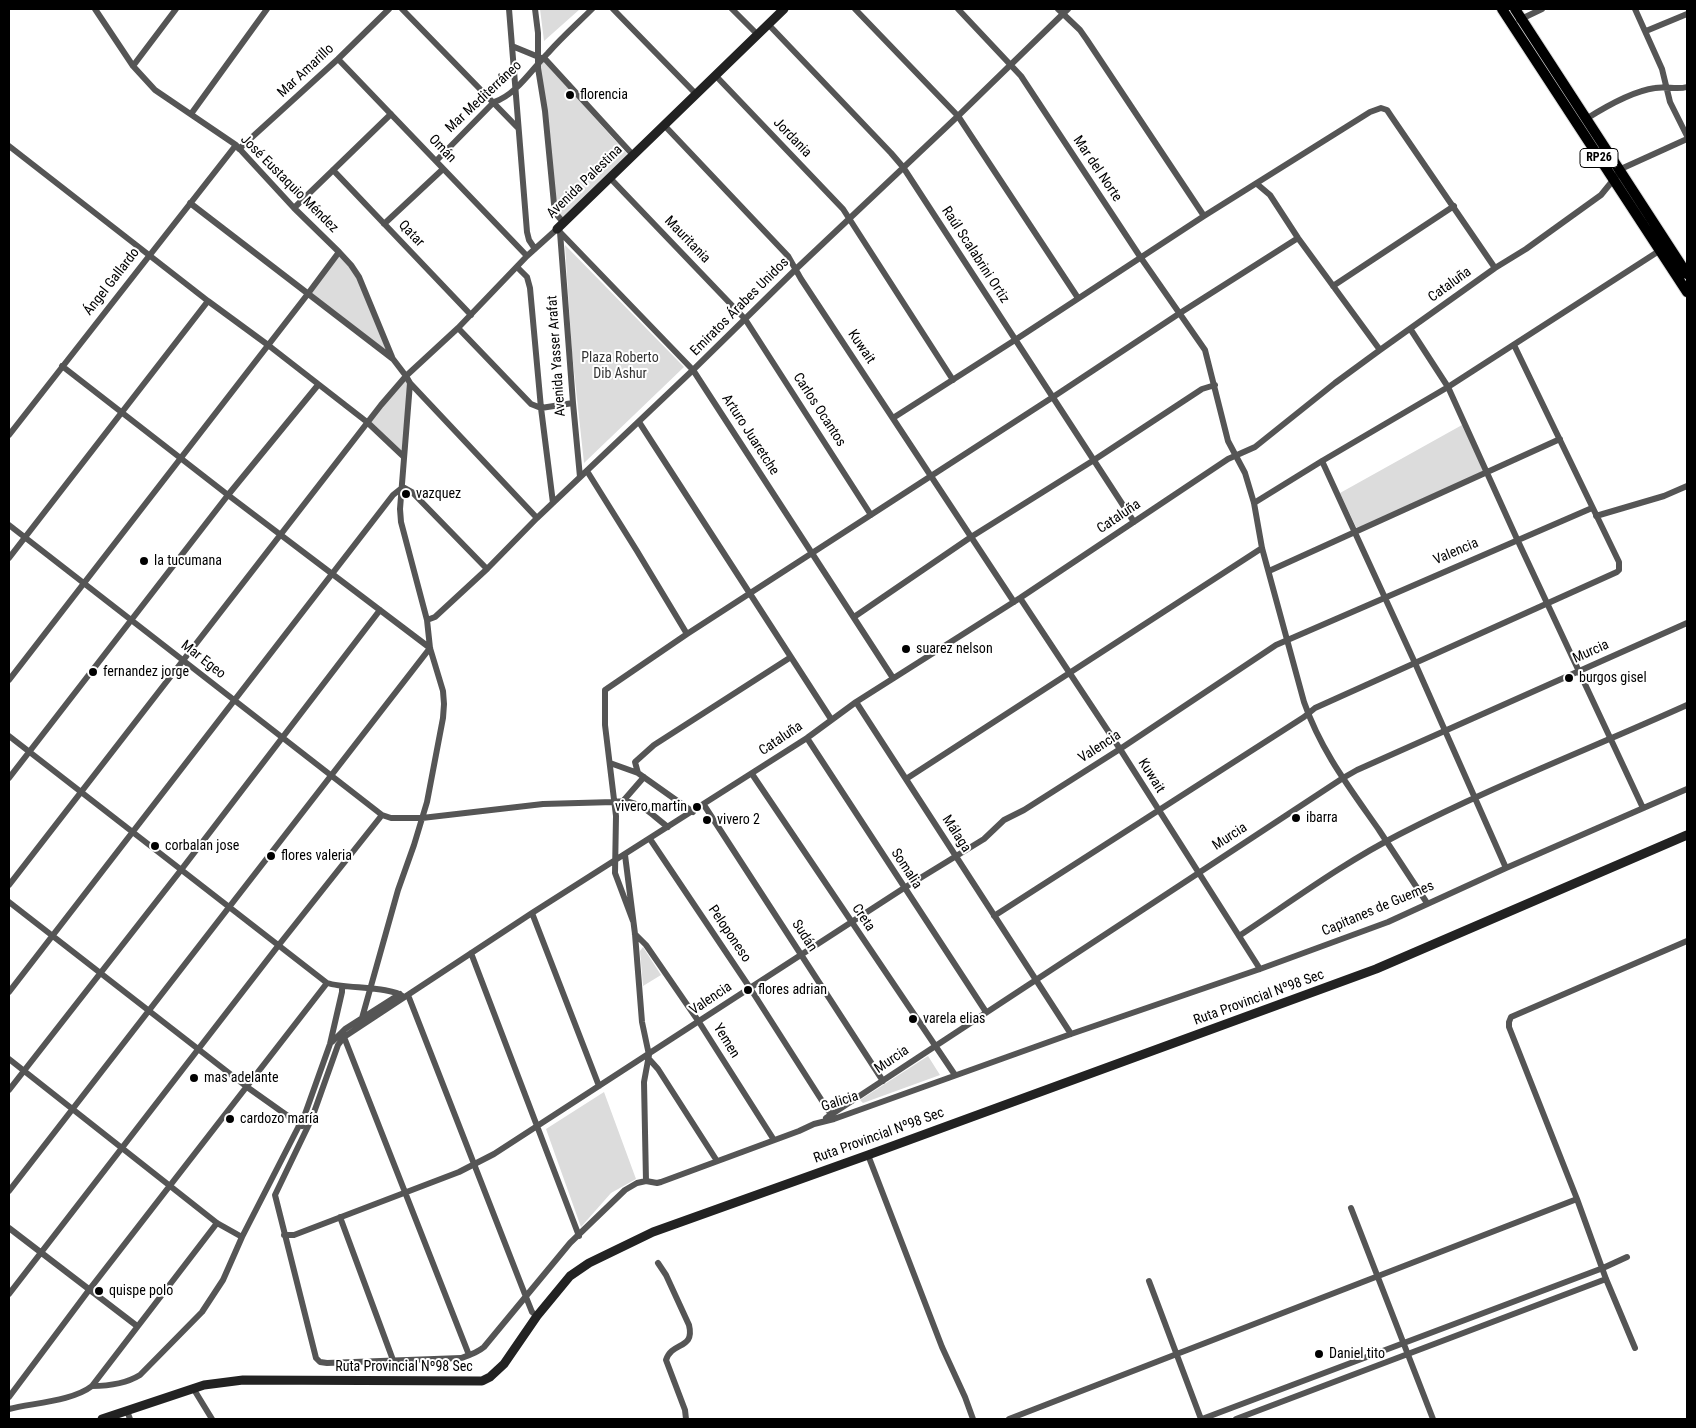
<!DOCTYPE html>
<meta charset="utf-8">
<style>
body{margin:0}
#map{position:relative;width:1696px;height:1428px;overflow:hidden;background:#fff;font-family:"Roboto Condensed",sans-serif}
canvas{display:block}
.frame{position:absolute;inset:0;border:10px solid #000;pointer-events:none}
</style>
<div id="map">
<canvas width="1696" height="1428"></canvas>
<div class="frame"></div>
</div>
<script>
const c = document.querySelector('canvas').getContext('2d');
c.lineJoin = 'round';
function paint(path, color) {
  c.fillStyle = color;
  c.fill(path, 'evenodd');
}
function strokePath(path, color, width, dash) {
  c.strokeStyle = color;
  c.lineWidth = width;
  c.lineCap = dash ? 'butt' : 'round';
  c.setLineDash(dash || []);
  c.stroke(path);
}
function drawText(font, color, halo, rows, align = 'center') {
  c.font = font + ' "Roboto Condensed",sans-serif';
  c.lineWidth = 4;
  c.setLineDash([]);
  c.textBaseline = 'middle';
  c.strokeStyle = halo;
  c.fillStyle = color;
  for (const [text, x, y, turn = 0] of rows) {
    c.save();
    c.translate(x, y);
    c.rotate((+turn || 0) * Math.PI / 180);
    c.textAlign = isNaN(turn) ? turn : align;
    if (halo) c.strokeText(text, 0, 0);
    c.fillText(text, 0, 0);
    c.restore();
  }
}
const green = new Path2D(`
 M540,9H580L544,41Z
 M543,60L628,155L564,221L558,214L540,65Z
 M565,245L684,367L584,463L572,353Z
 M339,253L355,272L392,358L308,294Z
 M406,376L409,383L404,455L368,422Z
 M1462,425L1484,471L1357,529L1340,493Z
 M643,947L661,975L643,986L640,951Z
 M928,1056L940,1075L863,1103L860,1100Z
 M604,1092L636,1179L611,1193L581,1227L546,1129Z`);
const street = new Path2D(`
 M95,9L133,66L155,90L236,145L294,208L339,252L351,265L359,277L392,357
 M402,9L518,128
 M509,9L527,232L529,240L535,249
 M535,9L538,33V68L545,111L554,204L557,215L563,222
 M613,9L696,94
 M732,9L758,35
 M855,9L958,116L1078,298
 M958,9L1021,76L1141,258L1205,350L1228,441L1245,473L1254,503L1262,548L1304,702C1321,751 1349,787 1379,830C1395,854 1411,879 1427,903
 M1058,9L1080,30L1087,40L1204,216
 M1635,9L1662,69L1670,102L1687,136
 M1519,20L1542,9
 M768,24L891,153L903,167L1134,522
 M1646,31L1687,14
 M512,46L546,60L633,155
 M338,59L527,256
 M133,66L176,9
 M715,75L843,209L953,380
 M191,114L267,9
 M1586,119C1605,107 1633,91 1655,88C1666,86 1677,90 1687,87
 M664,125L788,256L801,279L1014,602
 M1687,139L1623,168L1601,195L1526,249L1495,268L1380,350L1335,383L1255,447L1228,459L1020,598L856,702L807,738L532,913L344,1037L338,1045L312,1118L275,1195L316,1358L320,1362L327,1363L461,1358C470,1355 477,1353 484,1347L570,1243L625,1190L637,1183L646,1181L657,1183L661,1182L799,1131L814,1124L834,1119L1071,1034L1260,969L1388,922L1506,868L1687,789
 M9,146L208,301L268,345L367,422L404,457
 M239,149L338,59L389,9
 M436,161L494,102C516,95 532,69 548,53C562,37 578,23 592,9
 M333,170L471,315
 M610,178L745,319L871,515
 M1257,184L1270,195L1298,238L1380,350
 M190,203L393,359L406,376L410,383L537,518
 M294,208L391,114
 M384,224L443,169
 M560,232L573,403L580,477
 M517,267L527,277L530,288L541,408L553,503
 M1333,286L1454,206
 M458,328L531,404L541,408L573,403
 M1411,330L1448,387L1517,539L1643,808
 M62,366L228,495L430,648
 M893,418L1015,340L1204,216L1370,112L1381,108L1387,110L1391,116L1495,268
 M639,422L831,719
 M9,435L236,145
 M1322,461L1415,663L1506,868
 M587,471L637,551L687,634
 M1254,503L1322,461L1448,387L1659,251
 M1596,516L1664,496L1687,486
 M9,525L382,815L391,818H422L543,804L614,802C638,797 650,814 668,827
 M9,558L208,301
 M1269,571L1560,439
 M1020,598L1120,749L1260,969
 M854,617L971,537L1094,460L1202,389L1215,385
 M427,620L435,617L487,569L537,518L693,370L796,269L958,116L1068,9
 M9,680L307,295L339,252
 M856,702L1071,1034
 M9,736L327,983C346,989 391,986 404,997
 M807,738L986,1012
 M610,763L638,773
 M752,774L955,1075
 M9,778L228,495L318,385
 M906,779L1262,548
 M624,800L644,777
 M704,805L883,1081
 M693,812L638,773L635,762L654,745L791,657
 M650,839L750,988L833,1118
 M625,855L635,934L642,1022L649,1055L644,1082L646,1181
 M9,885L381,405L406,376L458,328L527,256L557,229L693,370L893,678
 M9,902L247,1087L302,1126
 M532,913L599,1086
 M994,916L1304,717L1315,708L1617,572L1619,570V562L1514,345
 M633,921L615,873L616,816L605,725V690L687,634L1053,397L1180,313L1298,238
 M635,934L646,945L699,1022L774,1140
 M1239,936C1292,901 1343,863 1400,834C1493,786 1592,748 1687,705
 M471,953L579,1236
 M9,992L393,495L403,487L412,492L487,569
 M408,995L526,1297L532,1312L537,1316
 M362,1018L398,890L414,845L427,802L443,718L444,704L443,691L430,648L427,620L401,522L400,509L410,383
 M344,1037L469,1355
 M332,1042L345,1029L400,994
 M9,1059L217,1223L242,1237
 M649,1059L658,1069L717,1161
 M9,1090L181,870L380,610
 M826,1118L1343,778L1357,770L1687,623
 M868,1155L942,1347L965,1397L973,1419
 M9,1191L430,648
 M1351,1208L1433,1419
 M340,1217L393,1360
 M9,1228L137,1326
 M284,1235H294L459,1172L494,1154L904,888L984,839L1004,820L1024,810L1120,749L1276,645L1592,508
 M658,1263L666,1275L689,1325C695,1350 672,1341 666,1360L685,1410L686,1419
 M1149,1281L1201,1419
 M9,1294L278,946L382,815
 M1635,1348L1606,1279L1577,1199L1509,1027V1022L1511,1017L1687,941
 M92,1386C108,1386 127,1383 140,1375L202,1312L223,1280L242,1237L305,1114L330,1044L342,992V986
 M193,1388L212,1419
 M9,1397L89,1290L327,983
 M9,1409C33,1403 73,1401 92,1386L217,1223
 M127,1411L130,1419
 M1009,1419L1577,1199
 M1202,1419L1603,1268L1627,1257
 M1236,1419L1606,1279`);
const secondary = new Path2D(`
 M557,229L784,9
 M102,1419L204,1385L243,1380L482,1381L490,1377L504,1364L537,1316L570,1276L589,1263L653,1232L868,1155L1376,969L1687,835`);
const primary = new Path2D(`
 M1502,9L1687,292
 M1515,9L1687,274`);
const markers = [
 [570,95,5,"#000"],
 [406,494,5,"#000"],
 [144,561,5,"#000"],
 [906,649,5,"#000"],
 [93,672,5,"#000"],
 [1569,678,5,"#000"],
 [697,807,5,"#000"],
 [1296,818,5,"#000"],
 [707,820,5,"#000"],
 [155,846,5,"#000"],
 [271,856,5,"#000"],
 [748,990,5,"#000"],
 [913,1019,5,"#000"],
 [194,1078,5,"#000"],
 [230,1119,5,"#000"],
 [99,1291,5,"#000"],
 [1319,1354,5,"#000"]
];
const shields = [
 [1599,158,38]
];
const shieldNames = [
 ["RP26",1599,158]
];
const streetNames = [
 ["Mar Amarillo",306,71,-43],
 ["Mar Mediterráneo",484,97,-43],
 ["Jordania",792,138,46],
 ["Omán",442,149,46],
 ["Mar del Norte",1097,169,56],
 ["Avenida Palestina",585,182,-44],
 ["José Eustaquio Méndez",289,184,45],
 ["Qatar",411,234,46],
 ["Mauritania",687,240,46],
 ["Raúl Scalabrini Ortiz",975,255,57],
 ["Ángel Gallardo",112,282,-52],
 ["Cataluña",1450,285,-36],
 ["Emiratos Árabes Unidos",740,307,-45],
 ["Kuwait",861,347,56],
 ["Avenida Yasser Arafat",557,356,-94],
 ["Carlos Ocantos",819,410,57],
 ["Arturo Juaretche",750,435,57],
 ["Cataluña",1119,517,-34],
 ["Valencia",1456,552,-23],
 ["Murcia",1591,652,-24],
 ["Mar Egeo",203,660,38],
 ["Cataluña",781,739,-34],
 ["Valencia",1100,747,-33],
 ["Kuwait",1151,776,58],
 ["Málaga",956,834,57],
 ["Murcia",1230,837,-33],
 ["Somalia",906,869,57],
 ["Capitanes de Guemes",1378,909,-23],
 ["Creta",863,918,56],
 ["Peloponeso",729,934,56],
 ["Sudán",804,936,57],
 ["Ruta Provincial Nº98 Sec",1259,998,-20],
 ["Valencia",711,999,-34],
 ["Yemen",726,1041,58],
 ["Murcia",892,1060,-34],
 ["Galicia",840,1102,-18],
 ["Ruta Provincial Nº98 Sec",879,1136,-20],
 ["Ruta Provincial Nº98 Sec",404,1367]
];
const poiNames = [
 ["florencia",580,95],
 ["vazquez",416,494],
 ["la tucumana",154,561],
 ["suarez nelson",916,649],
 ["fernandez jorge",103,672],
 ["burgos gisel",1579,678],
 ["vivero martin",687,807,"right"],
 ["ibarra",1306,818],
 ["vivero 2",717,820],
 ["corbalan jose",165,846],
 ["flores valeria",281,856],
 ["flores adrian",758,990],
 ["varela elias",923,1019],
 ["mas adelante",204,1078],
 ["cardozo maría",240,1119],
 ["quispe polo",109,1291],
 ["Daniel tito",1329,1354]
];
const parkNames = [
 ["Plaza Roberto",620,358],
 ["Dib Ashur",620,374]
];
paint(green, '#dcdcdc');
strokePath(primary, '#dbdbdb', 12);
strokePath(street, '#555', 6);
strokePath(secondary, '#222', 9);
strokePath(primary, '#000', 10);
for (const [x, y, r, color] of markers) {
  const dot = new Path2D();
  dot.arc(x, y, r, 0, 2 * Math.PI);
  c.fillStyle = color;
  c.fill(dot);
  strokePath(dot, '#fff', 2);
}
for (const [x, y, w] of shields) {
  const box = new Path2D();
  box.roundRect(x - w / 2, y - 9.5, w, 19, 4);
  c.fillStyle = '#fff';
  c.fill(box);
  strokePath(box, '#000', 1);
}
drawText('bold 12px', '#000', null, shieldNames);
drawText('14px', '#000', '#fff', streetNames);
drawText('14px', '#000', '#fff', poiNames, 'left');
drawText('14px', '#333', '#fff', parkNames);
</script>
